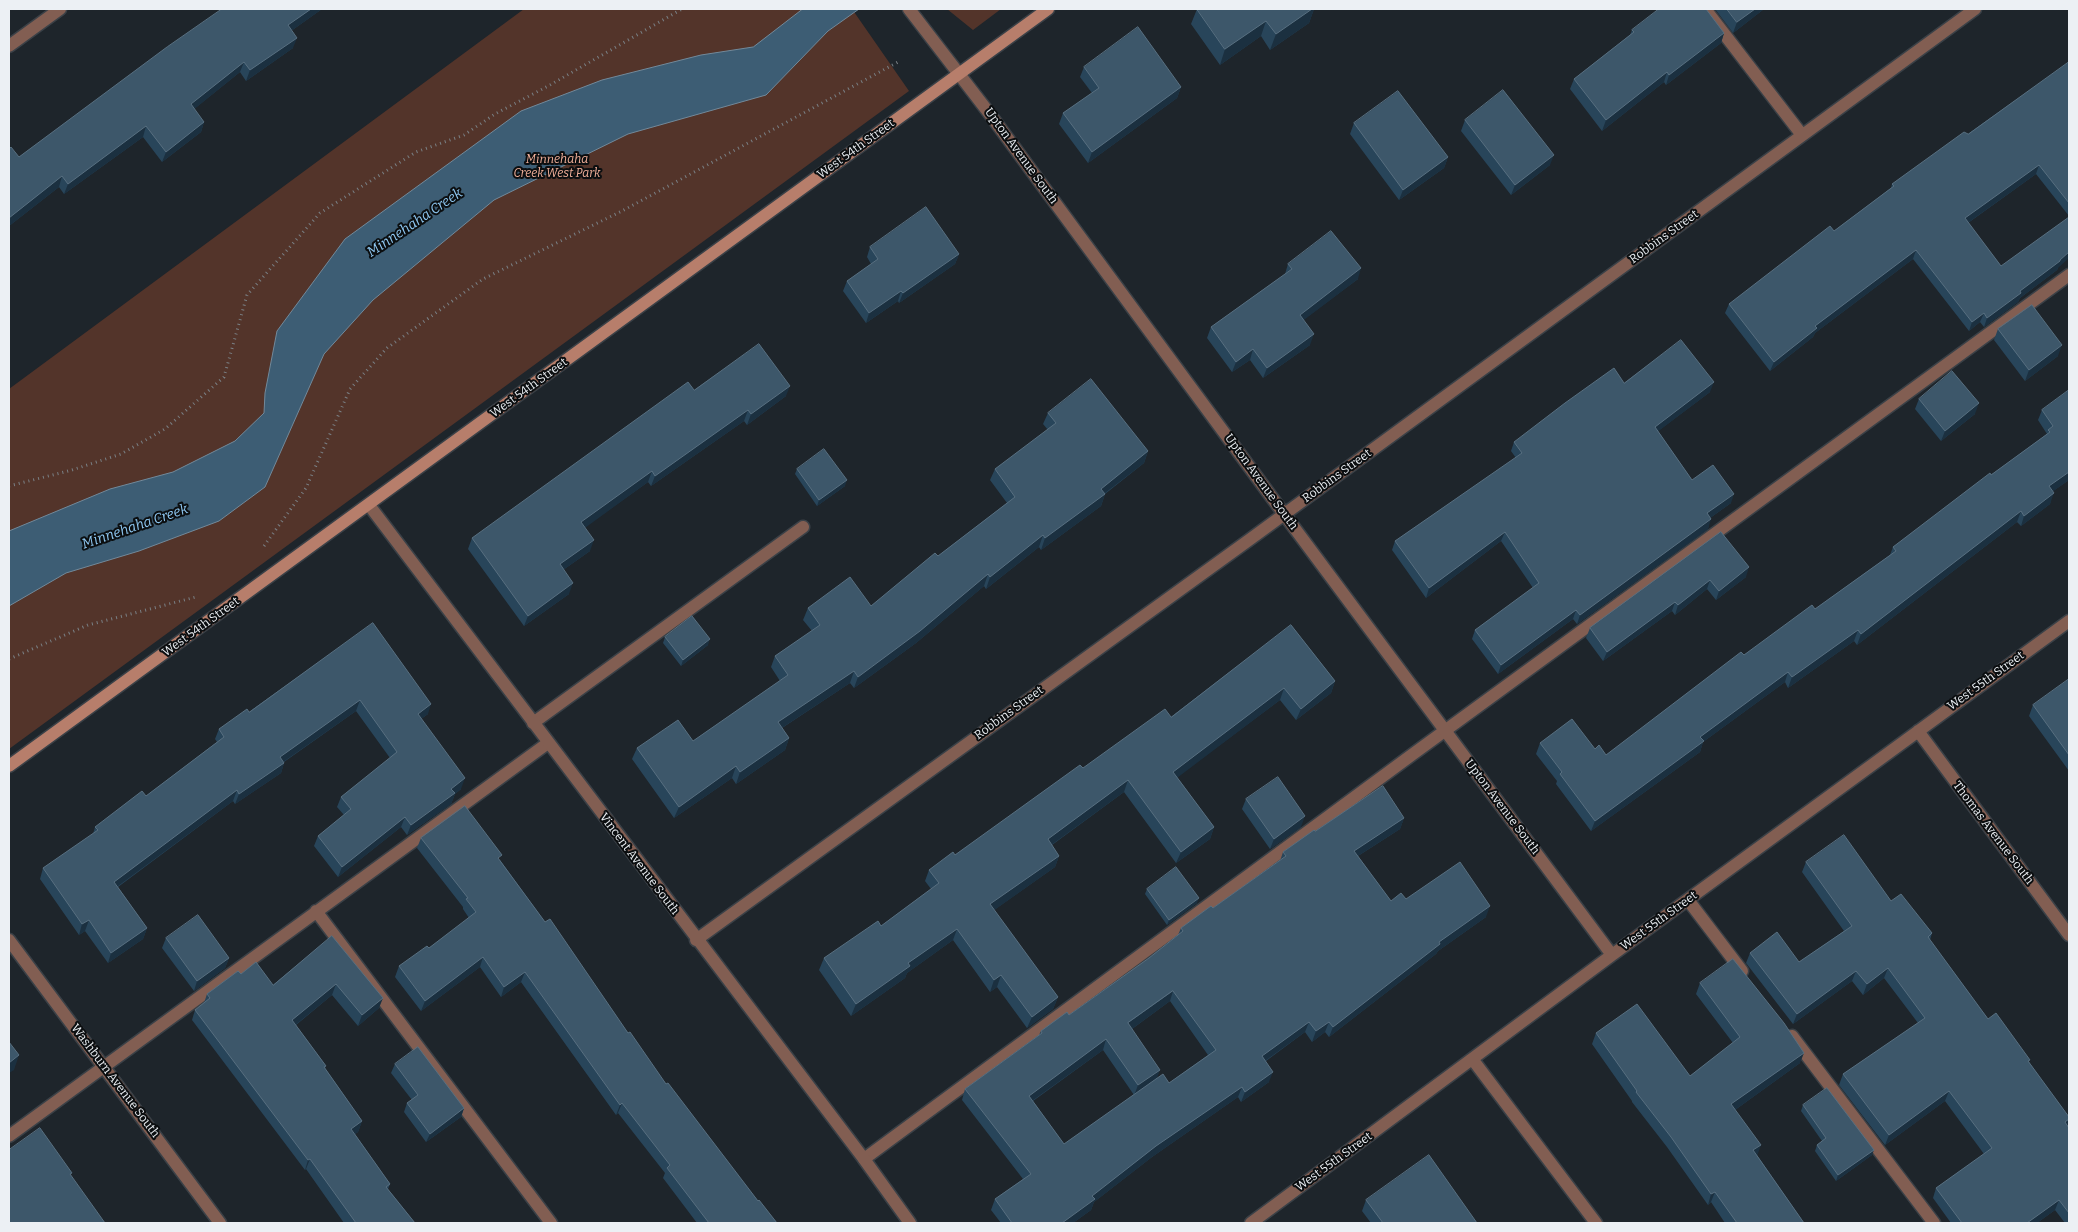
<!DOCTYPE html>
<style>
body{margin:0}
#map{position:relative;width:2078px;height:1232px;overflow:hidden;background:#1e252b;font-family:Bitter,serif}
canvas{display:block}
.frame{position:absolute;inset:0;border:10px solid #ecf0f4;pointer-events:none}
</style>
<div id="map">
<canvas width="2078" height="1232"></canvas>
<div class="frame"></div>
</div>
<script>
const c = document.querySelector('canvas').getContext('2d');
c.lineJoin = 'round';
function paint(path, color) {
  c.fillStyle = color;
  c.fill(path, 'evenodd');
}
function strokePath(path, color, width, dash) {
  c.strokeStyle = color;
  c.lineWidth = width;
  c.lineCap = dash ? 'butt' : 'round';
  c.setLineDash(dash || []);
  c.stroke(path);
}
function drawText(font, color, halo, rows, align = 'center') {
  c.font = font + ' Bitter,serif';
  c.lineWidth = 4;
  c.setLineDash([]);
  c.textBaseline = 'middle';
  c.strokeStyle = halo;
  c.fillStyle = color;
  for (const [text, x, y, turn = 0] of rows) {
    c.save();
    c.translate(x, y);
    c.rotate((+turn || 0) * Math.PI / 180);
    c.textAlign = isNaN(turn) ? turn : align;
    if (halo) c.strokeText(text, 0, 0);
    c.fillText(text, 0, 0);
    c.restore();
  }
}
const green = new Path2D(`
 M524,9H852L909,91L9,749V389Z
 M947,9H1001L973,30Z`);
const water = new Path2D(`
 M803,9H859L828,31L766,95L628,134L494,200L373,300L324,354L265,487L219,521L139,551L66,573L9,606V531L110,489L173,472L235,441L264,413L265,393L277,331L345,239L521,111L602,80L701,55L753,47Z`);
const path = new Path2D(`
 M9,486L72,470L121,454L165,429L224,377L247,295L320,213L416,152L464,135L495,114L550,85L682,9
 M264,546L306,488L350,389L387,348L483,279L622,211L900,61
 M9,659L88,625L196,597`);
const lane = new Path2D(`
 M1705,9L1802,135
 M533,723L803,527
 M1688,900L1742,971
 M316,911L551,1223
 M1792,1036L1934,1223
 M9,1136L548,743
 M864,1159L1413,754L2069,275`);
const street = new Path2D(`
 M909,9L989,113L1284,514L1612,955
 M9,46L60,9
 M369,505L864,1159L910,1223
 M1918,731L2069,935
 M9,940L220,1223
 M696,940L1249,540L1975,9
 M1473,1060L1596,1223
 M1251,1223L1612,955L2069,621`);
const secondary = new Path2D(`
 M9,766L1048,9`);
const wall = new Path2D(`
 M222,9H322L291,31L293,48L246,81L240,72L194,109L204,122L201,132L162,162L143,137L64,194L59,187L9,226V149L19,157Z
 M1197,9H1314L1309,23L1270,50L1261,36L1220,65L1191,24Z
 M1715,9H1764L1733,33Z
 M1632,30L1724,33L1721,43L1666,85L1664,82L1602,131L1570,89L1574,79L1630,35Z
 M2069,62V216L2036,174L1968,223L2001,266L2058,268L2057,270L2020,298L2018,302L1984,327L1980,322L1969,331L1913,259L1815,333L1813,337L1770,371L1725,313L1729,304L1834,231L1891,188L1892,184L1968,134Z
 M1084,67L1181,87L1177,98L1088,163L1059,124L1063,113L1092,93L1080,77Z
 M1465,120L1550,165L1511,195L1461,131Z
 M1354,123L1448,157L1444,168L1399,200L1350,134Z
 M870,247L959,254L955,264L899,303L898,301L866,323L843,291L847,281L871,264L867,257Z
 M1288,264L1358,279L1303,320L1310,345L1263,378L1250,360L1232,372L1207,338L1211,327L1285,274Z
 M1998,329L2058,356L2025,381L1994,340Z
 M1624,383L1710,392L1658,431L1692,480L1731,503L1710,518L1708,529L1577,624L1573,619L1498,674L1472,639L1475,630L1533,588L1501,541L1426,598L1392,550L1395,541L1516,458L1511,451L1514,442Z
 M694,390L786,396L747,425L744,421L651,486L648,482L585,527L590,551L563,570L569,594L524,626L468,549L472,538Z
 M2069,390V480L2053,491L2050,504L2021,526L2017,522L1857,645L1854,641L1788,688L1785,682L1703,742L1700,752L1591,831L1556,784L1557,781L1536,754L1540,743L1595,749L1606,755L1744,655L1815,609L1890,555L1893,547L2047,434L2038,420L2042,410Z
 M1919,399L1975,414L1941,441L1915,409Z
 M1048,413L1148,451L1144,463L1105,494L1101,506L1041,550L1039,547L986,589L984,586L916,643L854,688L850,683L782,728L789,738L785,750L736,784L732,778L674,818L632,759L637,748L693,741L780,681L771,667L775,656L812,631L803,620L808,608L871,606L938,556L1007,503L990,480L995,469L1048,430L1043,424Z
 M797,469L845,486L817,506L795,474Z
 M1721,532L1746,577L1716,600L1707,589L1675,615L1672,611L1603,661L1586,638L1590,628Z
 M373,623L428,714L421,719L461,789L455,794L451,804L407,835L401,827L338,877L314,846L318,836L344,815L337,807L341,797L390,758L356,711L284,762V763L281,773L235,804L233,801L118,887L147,928L143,939L108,963L85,931L79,935L40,879L43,868L93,834L95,827L146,796L217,742L215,739L219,729L249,712Z
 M1291,625L1335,681L1331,693L1296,720L1280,700L1177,777L1214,827L1210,839L1176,863L1124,792L1052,845L1059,856L1055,867L994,910L1058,997L1053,1009L1027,1028L997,987L990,992L953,940L907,973L905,978L851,1016L819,970L824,958L881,926L931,889L925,881L929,870L955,855L1083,768L1171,717Z
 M665,637L708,645L681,666L663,643Z
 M2069,679V771L2029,716L2033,705Z
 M1246,799L1301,827L1270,849L1242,809Z
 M1404,818L1400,829L1358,856L1391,901L1406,899L1486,917L1438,951L1436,954L1329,1037L1325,1032L1312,1042L1305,1032L1266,1061L1269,1082L1241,1102L1238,1097L1152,1157L1094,1202L1091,1210L1073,1223H1001L991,1210L995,1199L1023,1179L962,1100L965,1089L1039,1035L1041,1031L1069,1015L1149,958L1178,935L1181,928L1213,908L1280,861L1283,852L1315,831ZM1170,1001L1208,1055L1169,1083L1157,1078L1132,1029ZM1103,1050L1134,1095L1064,1144L1033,1101Z
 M421,838L500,860L545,922L666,1084L758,1201L777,1223H697L663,1178L665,1173L618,1113L616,1115L521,982L501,997L480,967L421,1011L395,977L399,966L429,948L469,918L463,909V907L417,848Z
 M1806,862L1891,901L1932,933L1930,940L1988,1019L2029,1062L2069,1120L2067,1125L2069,1128V1223H2065L2055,1210L2037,1223H1951L1933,1198L1936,1188L1984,1154L1945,1101L1885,1145L1839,1085L1843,1074L1918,1023L1884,978L1863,995L1852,981L1793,1024L1746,963L1750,953L1799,962L1844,931L1802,872Z
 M1147,889L1197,903L1167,925L1145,894Z
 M332,936L379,1008L358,1026L332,995L296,1025L326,1066L325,1068L362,1121L358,1132L355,1134L390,1184L388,1189L415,1223H344L306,1169L305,1170L192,1020L195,1010L204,1003L207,994L241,974L273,985Z
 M166,938L229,958L225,968L194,991L162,948Z
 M1700,983L1800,1063L1735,1110L1757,1155L1804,1223H1725L1711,1202L1708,1205L1667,1147L1632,1102V1101L1592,1044L1596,1033L1690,1076L1733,1043L1696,994Z
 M395,1064L464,1108L461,1117L426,1142L404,1112L407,1103L412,1100L391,1073Z
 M1803,1105L1872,1155L1836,1181L1815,1151L1817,1145L1822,1141L1801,1111Z
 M1366,1200L1477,1223H1371L1362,1211Z`);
const shadedWall = new Path2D(`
 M311,9H322L284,36L288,25Z
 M1312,9H1314L1309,23L1270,50L1276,34Z
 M1755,9H1764L1733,33L1737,22Z
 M1266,21L1261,36L1220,65L1225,49Z
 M1724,33L1721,43L1666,85L1669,75Z
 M297,38L293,48L246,81L250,70Z
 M244,62L240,72L187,115L191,104Z
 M1667,72L1664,82L1602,131L1606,120Z
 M1181,87L1177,98L1088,163L1092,152Z
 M204,122L201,132L162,162L166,152Z
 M146,126L143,137L64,194L68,184Z
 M1554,155L1550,165L1511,195L1515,185Z
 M1448,157L1444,168L1399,200L1403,190Z
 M2039,165L2036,174L1962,227L1965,218Z
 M62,176L59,187L9,226V218Z
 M1916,250L1913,259L1815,333L1813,337L1770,371L1774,362L1815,326Z
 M2069,252V258L2058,268L2057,270L2020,298L2018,302L1984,327L1987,318L2020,291Z
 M959,254L955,264L899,303L903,293Z
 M1361,268L1358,279L1296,326L1300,315Z
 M901,291L898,301L866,323L869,313Z
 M1984,313L1980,322L1969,331L1972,322Z
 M1314,334L1310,345L1263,378L1267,368Z
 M2062,345L2058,356L2025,381L2029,370Z
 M1253,349L1250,360L1232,372L1236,362Z
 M1714,382L1710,392L1652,436L1655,427Z
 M790,386L786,396L747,425L751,414Z
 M1979,403L1975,414L1941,441L1945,431Z
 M748,410L744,421L651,486L655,476Z
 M1148,451L1144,463L1096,500L1101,489Z
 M652,471L648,482L578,533L581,522Z
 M2069,472V480L2045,497L2049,486Z
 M847,480L845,486L817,506L819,500Z
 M2054,493L2050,504L2021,526L2024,516Z
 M1105,494L1101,506L1041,550L1045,538Z
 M1734,494L1731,503L1703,523L1707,513Z
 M2021,511L2017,522L1857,645L1861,634Z
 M1711,519L1708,529L1577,624L1580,615Z
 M1505,532L1501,541L1426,598L1429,588Z
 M1043,535L1039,547L986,589L990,577Z
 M594,540L590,551L556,575L560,564Z
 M1749,567L1746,577L1716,600L1719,591Z
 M988,574L984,586L916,643L854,688L858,677Z
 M1710,580L1707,589L1675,615L1678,605Z
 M573,583L569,594L524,626L528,616Z
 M1675,602L1672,611L1603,661L1607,652Z
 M1576,610L1573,619L1498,674L1501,665Z
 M1858,630L1854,641L1788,688L1792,677Z
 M710,639L708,645L681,666L683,660Z
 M854,671L850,683L774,733L778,722Z
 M1788,672L1785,682L1703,742L1700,752L1591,831L1595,821L1700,737Z
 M1335,681L1331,693L1296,720L1301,709Z
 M1284,688L1280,700L1169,784L1173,772Z
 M360,700L356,711L276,767L280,757Z
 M431,704L428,714L414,724L418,714Z
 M789,738L785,750L736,784L740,772Z
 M284,763L281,773L235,804L239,794Z
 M736,766L732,778L674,818L679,807Z
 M465,778L461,789L455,794L451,804L407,835L411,825L451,789Z
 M1128,780L1124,792L1043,851L1048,839Z
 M237,790L233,801L110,892L114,882Z
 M1305,816L1301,827L1270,849L1274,839Z
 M405,817L401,827L338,877L342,867Z
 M1404,818L1400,829L1350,861L1354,851Z
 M1214,827L1210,839L1176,863L1181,852Z
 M1059,856L1055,867L986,916L990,904Z
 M1199,898L1197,903L1167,925L1169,920Z
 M1490,906L1486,917L1438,951L1436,954L1329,1037L1333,1027L1439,942Z
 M89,920L85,931L79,935L82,924Z
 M147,928L143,939L108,963L111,953Z
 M957,929L953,940L907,973L905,978L851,1016L856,1004L908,963Z
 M483,957L480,967L421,1011L425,1001Z
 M229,958L225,968L194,991L197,981Z
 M1888,968L1884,978L1863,995L1867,984Z
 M1856,971L1852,981L1793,1024L1797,1014Z
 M525,972L521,982L501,997L504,987Z
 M1001,975L997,987L990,992L994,980Z
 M336,984L332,995L288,1031L292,1020Z
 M1173,991L1170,1001L1125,1034L1128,1023Z
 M1058,997L1053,1009L1027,1028L1032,1017Z
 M383,998L379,1008L358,1026L362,1015Z
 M1309,1022L1305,1032L1258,1066L1262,1056Z
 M1329,1022L1325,1032L1312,1042L1316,1031Z
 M1106,1039L1103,1050L1025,1106L1029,1096Z
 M1804,1053L1800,1063L1728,1115L1731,1104Z
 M19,1055L14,1070L9,1073V1063Z
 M1160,1070L1156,1081L1134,1096L1138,1085Z
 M1273,1072L1269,1082L1241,1102L1245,1092Z
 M1242,1087L1238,1097L1152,1157L1094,1202L1091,1210L1073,1223H1062L1092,1196L1156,1146Z
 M1949,1091L1945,1101L1885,1145L1889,1135Z
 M622,1103L618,1113L616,1115L620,1105Z
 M464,1108L461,1117L426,1142L430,1134Z
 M2069,1119V1120L2066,1128L2065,1122Z
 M362,1121L358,1132L347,1140L351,1129Z
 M1761,1145L1757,1156L1753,1150Z
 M1874,1150L1872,1155L1836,1181L1838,1175Z
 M310,1159L306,1169L305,1170L308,1160Z
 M1715,1192L1711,1202L1708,1205L1711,1194Z
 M2059,1200L2055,1210L2037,1223H2027Z`);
const building = new Path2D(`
 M222,9H311L288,25L297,38L250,70L244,62L191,104L204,122L166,152L146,126L68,184L62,176L9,218V149L11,147L19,157L167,47Z
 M1197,9H1312L1276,34L1266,21L1225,49Z
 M1659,9H1706L1724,33L1669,75L1667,72L1606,120L1574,79L1634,32L1632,30Z
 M1727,9H1755L1737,22Z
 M1138,27L1181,87L1092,152L1063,113L1099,88L1084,67Z
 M2069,62V203L2039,165L1965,218L2001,266L2069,217V252L2060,260V261L2020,291L2021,293L1987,318L1984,313L1972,322L1916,250L1815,326L1817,328L1774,362L1729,304L1830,226L1834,231L1894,186L1892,184L1964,132L1968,134Z
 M1503,90L1554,155L1515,185L1465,120Z
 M1398,91L1448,157L1403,190L1354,123Z
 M926,207L959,254L903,293L901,291L869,313L847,281L878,259L870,247Z
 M1331,231L1361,268L1300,315L1314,334L1267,368L1253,349L1236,362L1211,327L1292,269L1288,264Z
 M2032,305L2062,345L2029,370L1998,329Z
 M1681,340L1714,382L1655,427L1692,480L1713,465L1734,494L1707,513L1711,519L1580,615L1576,610L1501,665L1475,630L1539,583L1505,532L1429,588L1395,541L1522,453L1514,442L1565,403L1614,368L1624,383Z
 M759,344L790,386L751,414L748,410L655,476L652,471L581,522L594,540L560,564L573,583L528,616L472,538L688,382L694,390Z
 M1952,371L1979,403L1945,431L1919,399Z
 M1091,379L1148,451L1101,489L1105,494L1045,538L1043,535L990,577L988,574L920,631L858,677L854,671L778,722L789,738L740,772L736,766L679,807L637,748L678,720L693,741L788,675L775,656L820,625L808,608L850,577L871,606L935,553L938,556L1015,497L995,469L1056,423L1048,413Z
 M2069,390V472L2049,486L2054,493L2024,516L2021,511L1861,634L1858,630L1792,677L1788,672L1700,737L1704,741L1595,821L1560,774L1562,772L1540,743L1572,719L1595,749L1599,745L1606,755L1741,652L1744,655L1812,605L1815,609L1896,551L1893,547L1990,473L1991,475L2050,432L2048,430L2053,426L2042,410Z
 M824,449L847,480L819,500L797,469Z
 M1721,532L1749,567L1719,591L1710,580L1678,605L1675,602L1607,652L1590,628Z
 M692,616L710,639L683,660L665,637Z
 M373,623L431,704L418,714L465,778L451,789L455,793L411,825L405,817L342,867L318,836L351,809L341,797L397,752L360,700L280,757L284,763L239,794L237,790L114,882L147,928L111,953L89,920L82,924L43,868L98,830L95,827L142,791L146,796L224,737L219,729L247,709L249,712Z
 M1291,625L1335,681L1301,709L1284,688L1173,772L1214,827L1181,852L1128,780L1048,839L1059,856L990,904L1058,997L1032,1017L1001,975L994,980L957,929L908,963L910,966L856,1004L824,958L878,921L881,926L939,883L929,870L953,852L955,855L1080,765L1083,768L1165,709L1171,717Z
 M2069,679V755L2033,705Z
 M1278,777L1305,816L1274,839L1246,799Z
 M1383,786L1404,818L1354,851L1391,901L1401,893L1406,899L1460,862L1490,906L1439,942L1440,944L1333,1027L1329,1022L1316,1031L1309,1022L1262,1056L1273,1072L1245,1092L1242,1087L1156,1146L1092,1196L1095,1199L1062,1223H1012L995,1199L1031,1174L965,1089L1042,1033L1041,1031L1067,1012L1069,1015L1149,958L1183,931L1181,928L1211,906L1213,908L1286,856L1283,852L1314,830L1315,831ZM1173,991L1216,1050L1169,1083L1163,1074L1064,1144L1029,1096L1106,1039L1138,1085L1160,1070L1128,1023Z
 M465,806L502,855L498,858L545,922L550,919L628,1033L630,1032L666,1084L668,1083L758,1201L759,1200L777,1223H709L667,1168L670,1165L622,1103L620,1105L525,972L504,987L483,957L425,1001L399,966L427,946L429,948L476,912L466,899L468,898L421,838Z
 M1844,835L1891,901L1901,894L1932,933L1928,937L1988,1019L1996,1013L2030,1060L2028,1061L2069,1117V1119L2065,1122L2069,1128V1213L2059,1200L2027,1223H1962L1936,1188L1992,1148L1949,1091L1889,1135L1843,1074L1925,1018L1888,968L1867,984L1856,971L1797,1014L1750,953L1777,932L1799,962L1852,926L1806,862Z
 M1176,867L1199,898L1169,920L1147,889Z
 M198,915L229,958L197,981L166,938Z
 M332,936L383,998L362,1015L336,984L292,1020L326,1066L324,1067L362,1121L351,1129L390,1184L386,1187L415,1223H356L310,1159L308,1160L195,1010L210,998L207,994L238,971L241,974L256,962L273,985Z
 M1733,959L1784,1023L1804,1053L1731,1104L1761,1145L1753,1150L1804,1223H1737L1715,1192L1711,1194L1671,1137L1636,1092L1637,1091L1596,1033L1637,1004L1690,1076L1740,1037L1700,983Z
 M9,1042L19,1055L9,1063Z
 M418,1047L464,1108L430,1134L407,1103L418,1095L395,1064Z
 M1827,1088L1874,1150L1838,1175L1817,1145L1826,1138L1803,1105Z
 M40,1128L72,1173L70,1174L105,1223H9V1150Z
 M1429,1155L1477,1223H1383L1366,1200Z`);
const streetNames = [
 ["West 54th Street",856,149,-36],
 ["Upton Avenue South",1021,156,54],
 ["Robbins Street",1664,237,-36],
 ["West 54th Street",529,388,-36],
 ["Robbins Street",1337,476,-36],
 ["Upton Avenue South",1261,482,54],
 ["West 54th Street",201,627,-36],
 ["West 55th Street",1986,681,-36],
 ["Robbins Street",1009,713,-36],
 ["Upton Avenue South",1502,807,53],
 ["Thomas Avenue South",1993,833,53],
 ["Vincent Avenue South",639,864,53],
 ["West 55th Street",1659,921,-36],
 ["Washburn Avenue South",115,1081,53],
 ["West 55th Street",1334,1162,-36]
];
const parkNames = [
 ["Minnehaha",557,160],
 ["Creek West Park",557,174]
];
const waterNames = [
 ["Minnehaha Creek",415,223,-34],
 ["Minnehaha Creek",135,527,-19]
];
paint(green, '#53342a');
paint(water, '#3d5d74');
strokePath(water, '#72899a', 1);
strokePath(lane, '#3b4147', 15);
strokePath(street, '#3b4147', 15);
strokePath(secondary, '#3b4147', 15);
strokePath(path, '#7a8085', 3, [1, 4]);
strokePath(lane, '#825e52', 12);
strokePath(street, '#825e52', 12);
strokePath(secondary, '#b77e6b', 12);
paint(wall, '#28455a');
paint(shadedWall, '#1b3040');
paint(building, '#3d576a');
strokePath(building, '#586f80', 1);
drawText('12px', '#ecf0f4', '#0b0e10', streetNames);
drawText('italic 12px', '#f2b09a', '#0b0e10', parkNames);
drawText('italic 14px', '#8fc8f2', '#0b0e10', waterNames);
</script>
